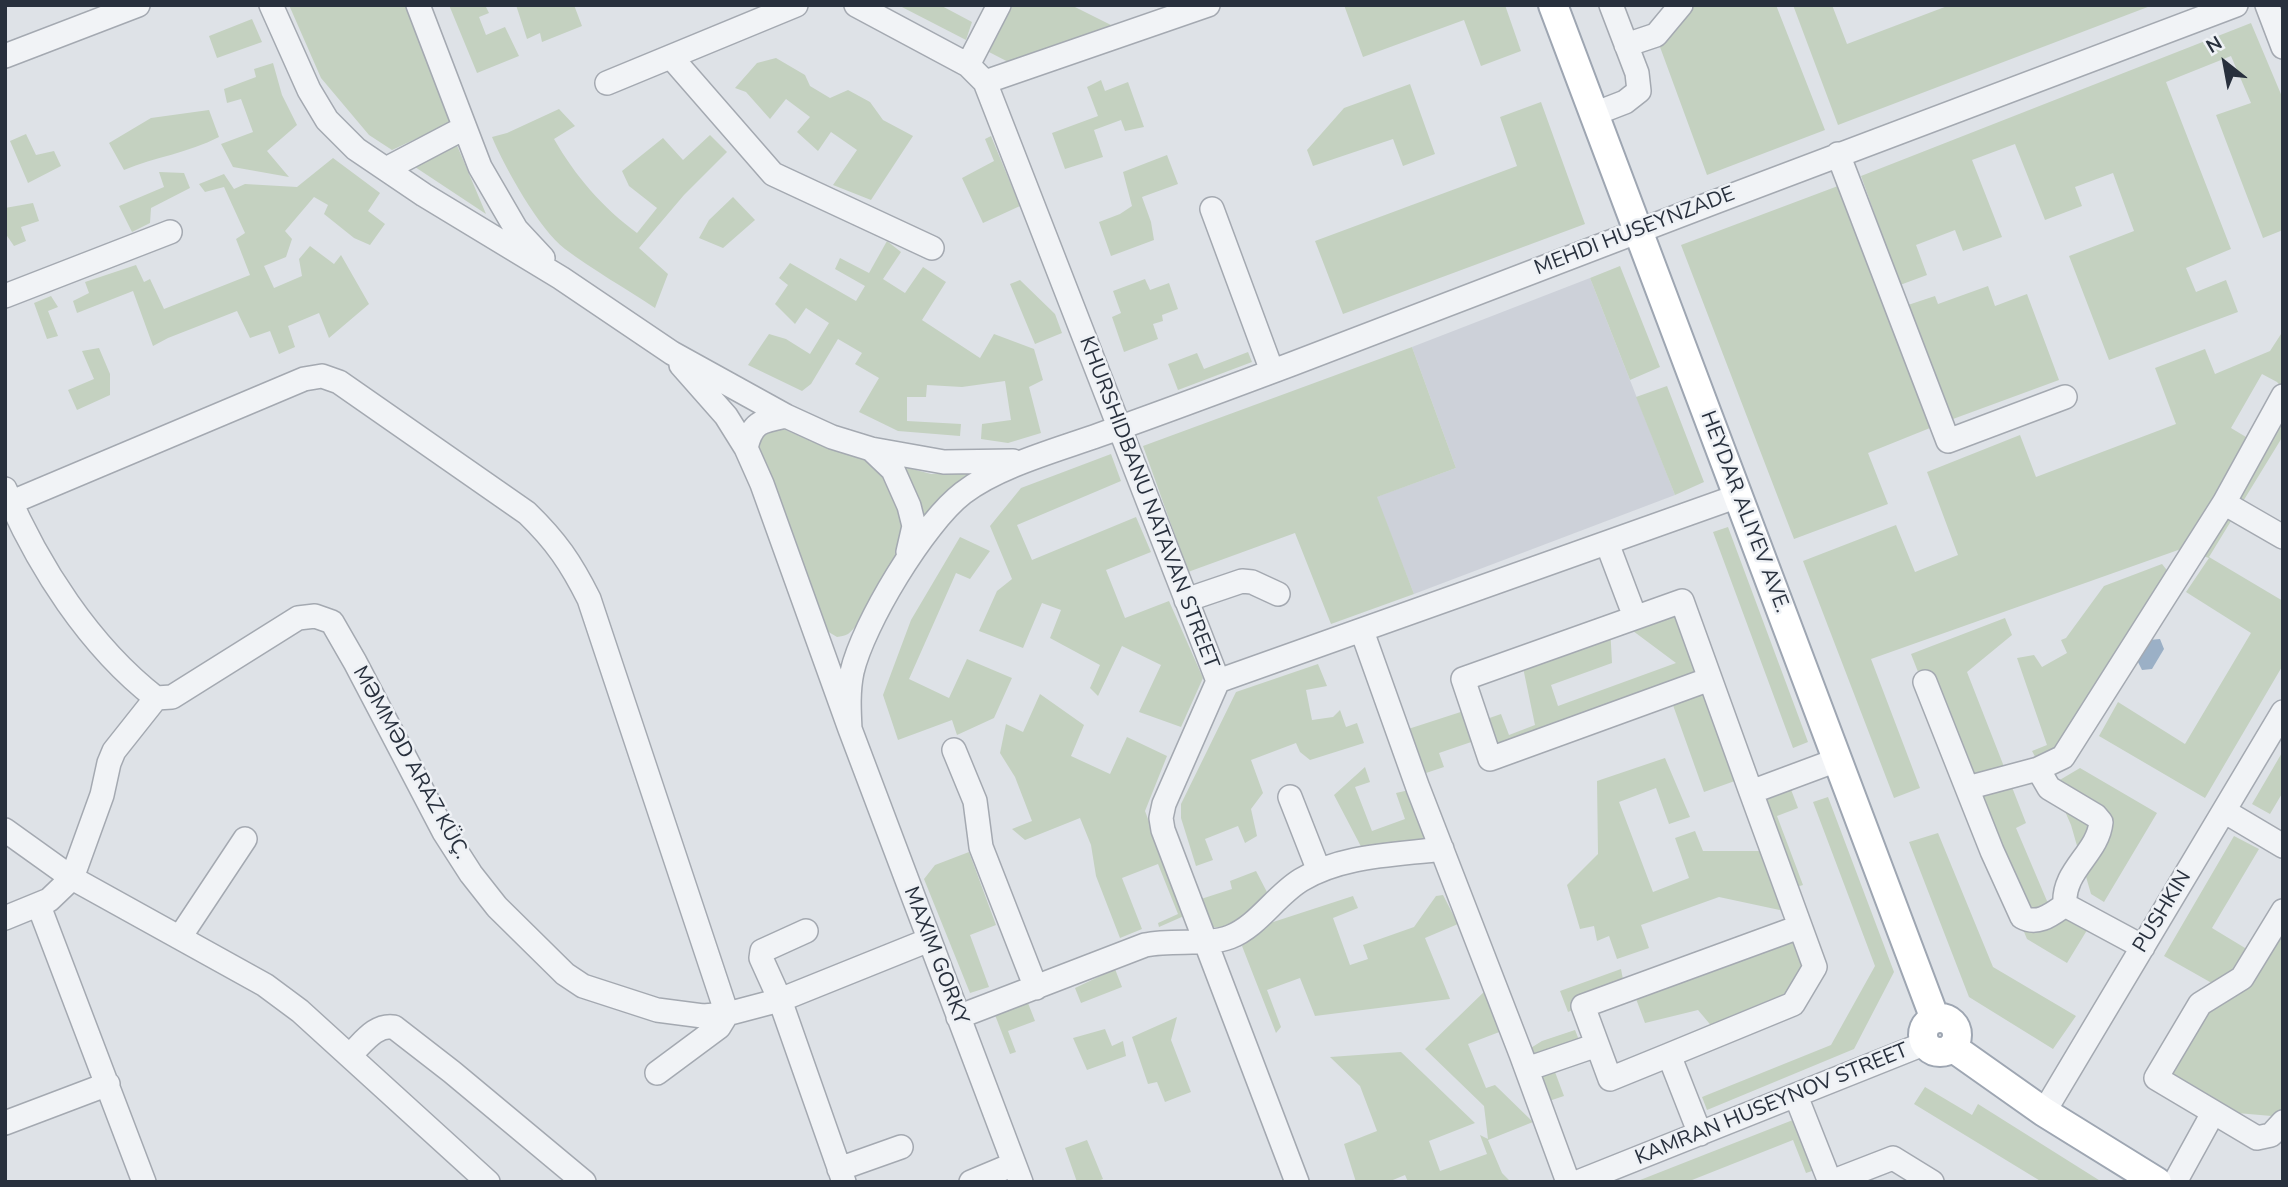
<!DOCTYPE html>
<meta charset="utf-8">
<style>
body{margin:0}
#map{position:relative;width:2288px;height:1187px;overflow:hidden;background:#dee2e7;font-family:"Nunito Sans",sans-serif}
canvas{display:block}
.frame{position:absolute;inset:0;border:7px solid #28303d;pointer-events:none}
.north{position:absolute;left:2190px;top:28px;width:70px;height:70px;-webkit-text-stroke:5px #eef1f5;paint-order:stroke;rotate:329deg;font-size:19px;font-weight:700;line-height:28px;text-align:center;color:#28303d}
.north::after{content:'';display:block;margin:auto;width:24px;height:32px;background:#28303d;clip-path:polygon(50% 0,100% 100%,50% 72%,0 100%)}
</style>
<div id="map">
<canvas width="2288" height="1187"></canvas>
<div class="frame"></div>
<div class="north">N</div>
</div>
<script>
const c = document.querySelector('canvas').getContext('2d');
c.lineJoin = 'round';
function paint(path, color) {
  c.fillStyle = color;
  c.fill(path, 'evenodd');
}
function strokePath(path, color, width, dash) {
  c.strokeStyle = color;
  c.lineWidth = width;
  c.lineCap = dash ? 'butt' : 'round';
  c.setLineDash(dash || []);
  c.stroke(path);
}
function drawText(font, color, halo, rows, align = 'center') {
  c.font = font + ' "Nunito Sans",sans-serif';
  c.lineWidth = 5;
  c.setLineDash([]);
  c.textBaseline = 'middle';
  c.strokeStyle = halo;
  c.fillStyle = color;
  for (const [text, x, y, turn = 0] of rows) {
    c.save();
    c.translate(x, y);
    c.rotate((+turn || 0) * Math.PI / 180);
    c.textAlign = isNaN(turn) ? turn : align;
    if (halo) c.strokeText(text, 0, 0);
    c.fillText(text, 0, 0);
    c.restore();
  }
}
const built = new Path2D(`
 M1590,278L1675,495L1414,594L1376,497L1456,468L1412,347Z`);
const green = new Path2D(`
 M289,5H407L452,122L392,150L369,135L321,78Z
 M449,5H485L489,13L479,17L486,35L505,27L519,56L477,73Z
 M516,5H574L582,26L542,42L540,33L527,39Z
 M898,5H940L972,22L966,40Z
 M1013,5H1071L1117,28L1018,67L989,52Z
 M1344,5H1505L1521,51L1481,66L1464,20L1363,57Z
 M1695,5H1776L1825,130L1707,175L1660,47Z
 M1793,5H1832L1847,44L1950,5H2153L1838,125Z
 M252,19L262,42L217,58L209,36Z
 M2251,23L2283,99V230L2263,238L2216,115L2251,103L2231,56L2166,82L2231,249L2186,268L2196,292L2226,280L2238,312L2109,360L2069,256L2134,231L2113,173L2075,187L2082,206L2045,220L2015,144L1972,160L2002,237L1963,251L1955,230L1916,245L1927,275L1900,285L1861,176Z
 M776,58L805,75L810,86L830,98L848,90L870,102L883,120L913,136L871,200L833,185L857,150L831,132L818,151L797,132L810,117L786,99L770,119L746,92L735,88L757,63Z
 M273,63L282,95L297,125L267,151L289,177L233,167L221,144L253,132L241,99L227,103L224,89L256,77L254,69Z
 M1101,80L1105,91L1128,82L1144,127L1125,131L1121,120L1094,130L1103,157L1065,169L1052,133L1098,116L1087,87Z
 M1410,84L1435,154L1403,166L1393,139L1313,166L1307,150L1344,108Z
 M1541,102L1585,224L1343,314L1315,241L1517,166L1500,117Z
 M559,109L575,126L554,139C576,177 602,207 637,233L657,208L629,186L622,171L663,138L683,160L710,135L727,152L684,195L639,248L668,274L655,308C625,288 593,270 565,249C539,229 505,168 492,137L507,133Z
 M209,110L219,137C188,153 155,157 124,170L109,143L151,118Z
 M26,134L36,155L54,151L61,166L28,183L10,141Z
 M991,136L1020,206L983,223L962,178L994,161L985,139Z
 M456,143L486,214L412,165Z
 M1167,155L1178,184L1142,197L1151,222L1154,240L1111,256L1099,222L1120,214L1132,206L1123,172Z
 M333,158L380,193L368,211L385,224L370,245L354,238L324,214L328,205L314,197L285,231L292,239L286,257L264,266L274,288L302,276L299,259L310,246L334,264L341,255L369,304L329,338L319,313L288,326L295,347L279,354L270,331L250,338L237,311L168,338L153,346L133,291L77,313L73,301L89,293L85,282L136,265L144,282L150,279L164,309L250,275L236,239L245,233L224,187L205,192L199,184L224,174L234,189L245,184L297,187Z
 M159,172L184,173L190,188L151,208L150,223L132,232L119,206L164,187Z
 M1838,186L1930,428L1868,453L1888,504L1794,539L1681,245Z
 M733,197L755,220L723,248L699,238L709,220Z
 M33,203L39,221L21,227L26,241L14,246L5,233V208Z
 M887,241L901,252L883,279L905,293L923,267L946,282L922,320L980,358L994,334L1034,349L1043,380L1029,387L1041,433L1008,443L981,439L982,424L1011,420L1005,381L962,387L927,385L926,397H907V421L961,424L960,436L898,431L859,412L879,378L855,364L862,353L838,339L811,384L802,391L748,365L769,334L786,339L810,354L829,323L806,308L795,324L775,304L788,285L779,278L790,263L856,301L865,286L835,269L840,258L869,273Z
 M1620,266L1660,367L1630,380L1590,278Z
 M1145,279L1150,290L1169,283L1178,309L1162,315L1163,321L1153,324L1158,339L1124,352L1112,317L1121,313L1113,291Z
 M1020,280L1055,314L1062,333L1035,344L1010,284Z
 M1988,286L1995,306L2027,294L2059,380L1953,419L1908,305L1935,296L1938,304Z
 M51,296L58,307L48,311L58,336L47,339L34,303Z
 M2283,331V389L2277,382L2262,374L2231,428L2246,437L2260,412L2283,424V436L2209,557L2283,601V665L2205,798L2099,736L2118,702L2185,744L2251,633L2186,592L2209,558L2181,549L1871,659L1920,788L1894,798L1803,561L1896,525L1915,572L1958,555L1927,472L2020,435L2036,477L2176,424L2155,368L2205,349L2215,374L2270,351Z
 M1412,347L1456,468L1377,497L1414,594L1331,624L1295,533L1188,572L1143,446Z
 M99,348L110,374V395L77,410L68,390L94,379L82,351Z
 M1248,352L1252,362L1178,390L1168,364L1197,353L1204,369Z
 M1667,386L1704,482L1675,495L1636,397Z
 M772,424L811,441L871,459L886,473L909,531C901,550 863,625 848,634C844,636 841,636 837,637L822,628L754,441Z
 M1111,454L1121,481L1017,525L1032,560L1136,517L1151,552L1106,570L1125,618L1169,601L1203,678L1181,727L1139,712L1161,665L1122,646L1098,696L1090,688L1100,665L1050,638L1061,610L1042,603L1023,648L979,631L997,591L1012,579L990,526L1021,488Z
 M901,466L931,474L974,473L946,493L923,521Z
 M1728,527L1808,742L1793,748L1713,532Z
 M960,537L990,551L970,579L956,573L909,679L949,698L967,659L1012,678L994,718L957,735L952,720L898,740L883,695L911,620Z
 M2162,564L2170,574L2065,750L2039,764L2032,751L2047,745L2017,658L2034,655L2042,667L2067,653L2061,640L2066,638L2104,586Z
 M1682,601L1746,777L1704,792L1669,694L1490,759L1483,738L1439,753L1444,767L1414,777L1399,732L1473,708L1478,722L1501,714L1509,735L1535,725L1521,658L1610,626L1612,663L1551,685L1558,706L1676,663L1621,622Z
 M2005,618L2012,635L1967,672L2026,823L2016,828L2047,901L2092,922L2067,963L2027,939L1966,794L1911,654Z
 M1318,664L1327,686L1306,690L1312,720L1333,717L1340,710L1346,727L1357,723L1364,743L1310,760L1300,752L1296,743L1251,760L1263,793L1251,809L1257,836L1245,843L1238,826L1205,839L1213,860L1196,866L1181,818V804L1236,692Z
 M1040,694L1084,725L1071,756L1110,774L1127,737L1167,756L1145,811L1184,916L1159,927L1158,923L1178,914L1158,864L1122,878L1142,929L1120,938L1096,876L1091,845L1080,818L1025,840L1012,829L1032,821L1015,777L1000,753L1006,724L1023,732Z
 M2283,751V792L2270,814L2252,804Z
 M1665,758L1690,817L1669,824L1656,788L1619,802L1653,892L1689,878L1675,838L1695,831L1703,851H1767L1789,912L1719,897L1641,925L1649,948L1617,959L1609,936L1597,941L1594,926L1580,929L1567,885L1598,854L1597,781Z
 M1365,767L1370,782L1355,787L1372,831L1405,819L1396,793L1418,788L1442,849L1367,858L1334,795Z
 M2080,768L2157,813L2104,902L2091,894L2071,825L2053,784Z
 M1787,779L1798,808L1777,816L1803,885L1786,890L1751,792Z
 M1828,797L1894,972L1854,1049L1707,1110L1702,1097L1831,1045L1875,966L1813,802Z
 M1938,833L1993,967L2076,1016L2053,1049L1969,997L1909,842Z
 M2234,836L2259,849L2212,928L2250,951L2235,975L2217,986L2164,956Z
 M969,852L996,925L970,935L989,987L970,993L924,879L935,865Z
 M1256,871L1268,894L1260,903L1228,928L1210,927L1201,899L1232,889L1230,881Z
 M1443,895L1458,924L1425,938L1450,999L1315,1016L1300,978L1267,990L1281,1027L1276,1033L1242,946L1267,924L1353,896L1358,908L1333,918L1350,965L1368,959L1363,945L1414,927L1436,896Z
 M1799,927L1815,967L1793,1004L1719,1035L1698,1010L1645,1023L1632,988Z
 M2283,927V1117L2237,1113L2172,1075L2213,1006Z
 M1115,969L1122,987L1081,1003L1075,988Z
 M1621,969L1625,990L1568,1012L1560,991Z
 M1486,990L1502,1031L1468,1044L1486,1088L1495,1085L1533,1122L1488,1140L1502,1173L1511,1182H1408L1405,1175L1388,1182H1356L1344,1144L1377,1131L1360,1086L1330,1057L1401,1052L1475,1123L1429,1141L1440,1171L1487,1154L1480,1135L1488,1139L1484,1106L1425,1049Z
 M1028,1003L1035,1021L1008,1031L1016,1052L1010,1054L995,1015Z
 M1177,1017L1171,1040L1191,1092L1165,1102L1157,1082L1148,1084L1132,1037Z
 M1105,1029L1112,1046L1123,1041L1126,1056L1087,1070L1073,1038Z
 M1575,1030L1587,1060L1555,1072L1564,1096L1540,1104L1521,1054L1542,1041Z
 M1925,1087L1972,1115L1978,1104L2102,1182H2042L1914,1104Z
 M1798,1118L1818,1169L1806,1173L1793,1140L1687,1182H1635Z
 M1087,1140L1103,1179L1096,1182H1077L1065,1148Z`);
const water = new Path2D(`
 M2160,639L2164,649L2152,669L2142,670L2137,660L2149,640Z`);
const minor = new Path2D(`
 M271,5L309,90L327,120L356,149L424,195L561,278L672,353L786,416L832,437L871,449L944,462L1013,461
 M418,5L480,167L516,229L543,258
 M856,5L968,65L985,82L1218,681L1164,804L1161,818L1163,830L1297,1182
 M2267,5L2283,47
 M1626,45L1656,35L1681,5
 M5,56L138,5
 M671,57L773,174L932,248
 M968,65L999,5
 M985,82L1208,5
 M607,83L796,5
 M1594,114L1625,102L1639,91L1637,73L1611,5
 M1838,154L1948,441L2065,397
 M386,169L464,128
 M1212,209L1272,371
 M5,296L170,232
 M681,365L726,416L746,448L762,484L850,729L1021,1182
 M746,448C752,422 761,421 786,416
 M872,450L893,470L909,506L914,526L908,552
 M5,489C38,566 89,646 156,698L172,697L298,618L315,616L332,622L355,662L444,832L471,874L497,907L565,974L583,986L657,1010L703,1016L727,1014L780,1000L929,940
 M2224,503L2283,537
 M5,505L304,379L322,376L339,382L527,513C556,541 571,563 589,599L727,1014L719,1027L657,1073
 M1607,543L1635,617
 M1186,600L1242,581L1252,582L1278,594
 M1362,631L1418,788L1521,1054L1568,1182
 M1710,679L1490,759L1463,679L1682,601L1751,792
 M1218,681L1738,496
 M1925,682L1967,788
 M850,729C849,710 848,691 852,672C863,624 924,523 963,493C998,466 1057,450 1099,435C1164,412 1228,388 1292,364C1606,243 1921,123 2236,5
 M954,750L975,801L981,847L1036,988
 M2038,769L2049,788L2096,816L2101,822C2098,854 2062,870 2065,905L2143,947
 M1290,797L1319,871
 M2224,811L2283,846
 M5,830L72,878L265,985L300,1011L488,1182
 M2065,905C2052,914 2038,926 2022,917L1992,851L1967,788L2038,769L2063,757L2224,503L2283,396
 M39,906L144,1182
 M2283,911L2242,978L2200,1004L2156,1078L2257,1138L2271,1135L2283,1122
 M5,918L49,900L72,878L102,795L109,763L114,751L156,698
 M806,931L762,951L761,958L780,1000L844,1182
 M180,937L245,839
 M958,1017L1145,945C1173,939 1207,946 1230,937C1258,926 1275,896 1301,880C1342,855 1395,855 1442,849
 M350,1055C363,1043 375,1024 394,1027L452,1072L584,1182
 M1669,1055L1610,1079L1583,1006L1799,927
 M1527,1069L1597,1045
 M1796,1096L1830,1182
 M2044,1112L2283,712
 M5,1123L108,1084
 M1700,1134L1669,1055L1793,1004L1815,967L1751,792L1837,760
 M839,1169L901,1147
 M971,1182L1014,1164
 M1578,1182L1926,1043
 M1831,1182L1893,1158L1932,1182
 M2175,1182L2213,1113`);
const major = new Path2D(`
 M1553,5L1935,1019
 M1923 1035a17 17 0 1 1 34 0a17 17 0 1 1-34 0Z
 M1952,1047L2044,1112L2157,1182`);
const streetNames = [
 ["MEHDI HUSEYNZADE",1635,232,-21],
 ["KHURSHIDBANU NATAVAN STREET",1148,503,69],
 ["HEYDAR ALIYEV AVE.",1744,512,69],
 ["MƏMMƏD ARAZ KÜÇ.",410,763,61],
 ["PUSHKIN",2163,912,-59],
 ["MAXIM GORKY",935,956,69],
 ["KAMRAN HUSEYNOV STREET",1772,1105,-22]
];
paint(built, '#cdd1d9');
paint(green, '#c4d1c0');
paint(water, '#9bb0c6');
strokePath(minor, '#a4a9b1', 26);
strokePath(major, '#9ea6b2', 32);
strokePath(minor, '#f1f3f6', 23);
strokePath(major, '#fff', 28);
drawText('21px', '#28303d', '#eef1f5', streetNames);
</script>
